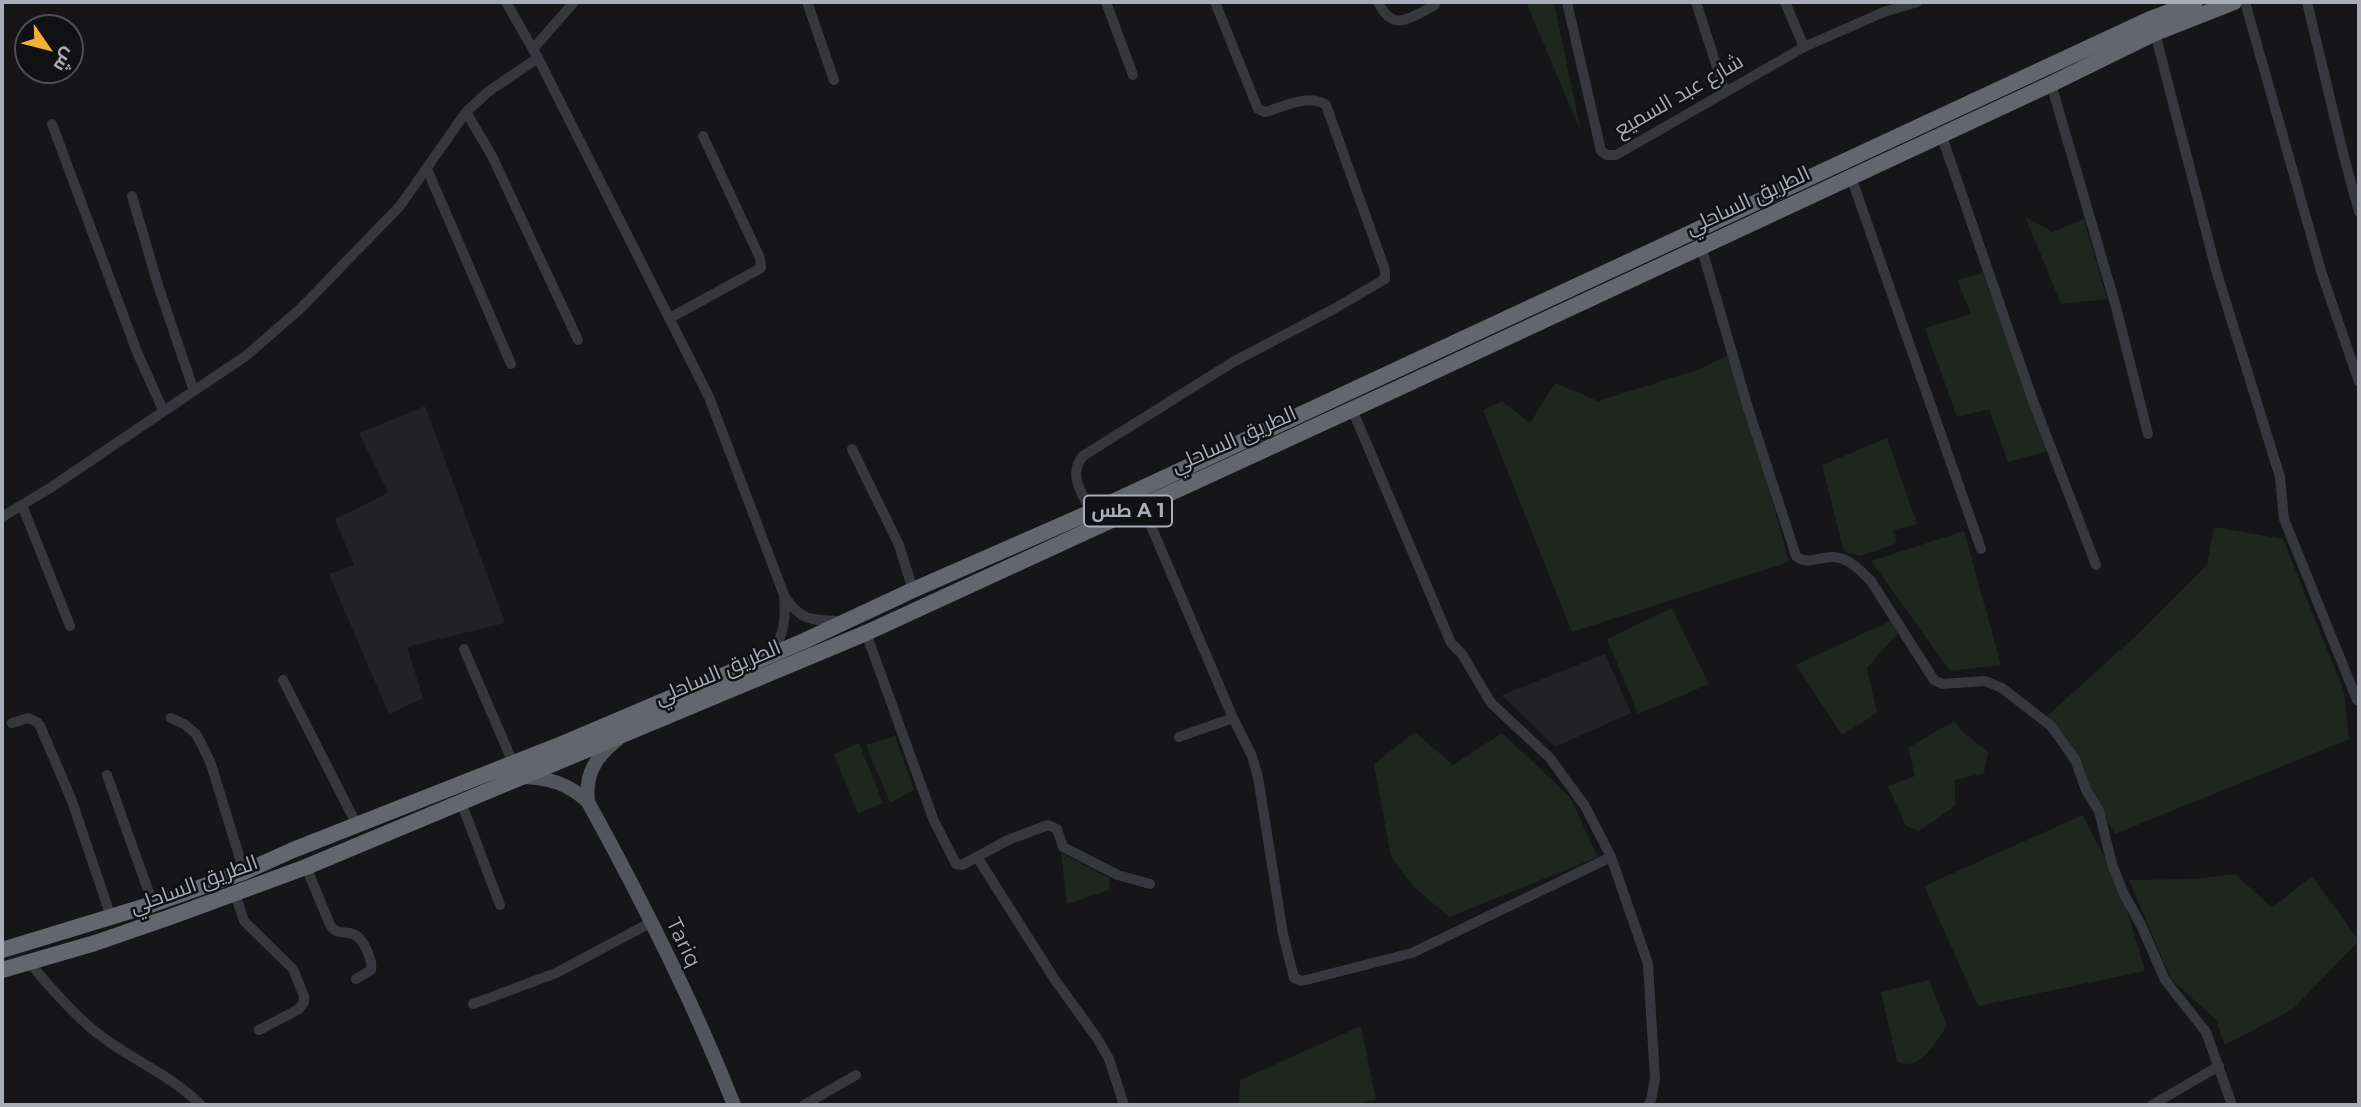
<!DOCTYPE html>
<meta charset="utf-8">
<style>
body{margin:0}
#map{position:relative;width:2361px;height:1107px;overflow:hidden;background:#161618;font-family:Montserrat,Cairo,sans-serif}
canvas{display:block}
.frame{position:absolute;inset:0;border:4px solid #a8adb8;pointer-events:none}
.north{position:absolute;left:14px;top:14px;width:70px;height:70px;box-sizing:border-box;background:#111113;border:2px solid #4d4f55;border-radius:50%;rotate:125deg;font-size:19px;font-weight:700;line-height:28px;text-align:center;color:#a8adb8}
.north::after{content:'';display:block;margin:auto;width:24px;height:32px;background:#f2b134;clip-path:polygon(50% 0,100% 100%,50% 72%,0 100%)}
</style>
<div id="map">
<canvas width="2361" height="1107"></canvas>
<div class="frame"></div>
<div class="north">ش</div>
</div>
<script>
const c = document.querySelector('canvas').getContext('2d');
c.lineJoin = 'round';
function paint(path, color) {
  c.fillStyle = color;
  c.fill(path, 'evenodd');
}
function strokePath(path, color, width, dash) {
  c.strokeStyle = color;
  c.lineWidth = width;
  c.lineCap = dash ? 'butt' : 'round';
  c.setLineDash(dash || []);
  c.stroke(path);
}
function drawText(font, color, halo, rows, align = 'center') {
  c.font = font + ' Montserrat,Cairo,sans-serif';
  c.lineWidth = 5;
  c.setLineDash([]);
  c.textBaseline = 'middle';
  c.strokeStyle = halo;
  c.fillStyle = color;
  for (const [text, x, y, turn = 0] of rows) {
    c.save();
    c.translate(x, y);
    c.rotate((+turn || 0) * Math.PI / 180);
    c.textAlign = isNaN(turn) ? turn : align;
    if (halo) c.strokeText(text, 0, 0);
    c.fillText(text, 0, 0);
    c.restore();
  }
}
const built = new Path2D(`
 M425,406L505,623L407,647L423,698L389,714L329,574L354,565L335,519L388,493L359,433Z
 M1605,654L1631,713L1555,747L1502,695Z`);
const green = new Path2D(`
 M1526,2H1554L1581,132Z
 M2025,216L2052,232L2084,219L2107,299L2061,304Z
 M1983,273L2047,451L2008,462L1989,409L1957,417L1925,328L1971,314L1957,280Z
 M1732,354L1789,562L1572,632L1483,410L1502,401L1530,423L1555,383L1598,401L1697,370Z
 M1887,438L1917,524L1893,530L1897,543L1861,556L1844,551L1822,465Z
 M2214,527L2283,539L2344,692L2349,739L2115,834L2043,720L2142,630L2207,565Z
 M1964,531L2001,665L1950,671L1871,561Z
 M1672,608L1709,684L1638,714L1607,639Z
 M1894,619L1898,633L1867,668L1877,713L1842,735L1796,665Z
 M1954,721L1963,732L1988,752L1984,773L1955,780V806L1919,831L1906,826L1888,786L1915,776L1908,748Z
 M1415,732L1453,765L1502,733L1570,797L1598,857L1449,917L1413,886L1391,857L1374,764Z
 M895,736L914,790L890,803L866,745Z
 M859,743L883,803L858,814L834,754Z
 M2083,815L2122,893L2145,971L1978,1006L1924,886Z
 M1061,853L1110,878L1109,890L1067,904Z
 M2235,874L2272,908L2312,876L2359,941L2293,1009L2225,1045L2216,1020L2171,979L2129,880L2194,879Z
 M1929,980L1947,1026C1935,1042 1919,1074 1897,1061L1881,992Z
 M1361,1026L1376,1100L1350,1105H1239L1240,1080Z`);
const minor = new Path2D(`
 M506,2L538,58L709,397L784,595C786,617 785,634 771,653
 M807,2L834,80
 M1106,2L1133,75
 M1378,2C1393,34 1411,17 1435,5
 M1567,2L1601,151L1607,155H1616L1804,47L1884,12L1917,2
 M1696,2L1725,92
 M1785,2L1804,47
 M2245,2L2322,274L2359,382
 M2307,2L2344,157L2359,212
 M2155,33L2216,270L2280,477L2284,519L2357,700L2359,701
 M533,49L574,2
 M2051,84L2116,307L2148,434
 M466,112L492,156L578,340
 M52,124L137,352L163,410
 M1941,134L2033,401L2096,565
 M427,169L511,364
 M1851,177L1981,549
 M132,196L158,285L194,391
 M1701,246L1748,408L1796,556C1807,566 1820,556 1834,557C1849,558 1861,571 1871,581L1934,680L1942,684L1985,681L2002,688L2051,726L2075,759L2086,790L2099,811L2112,864L2123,892L2141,925L2165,980L2206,1032L2232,1105
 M670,318L761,268L760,258L703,136
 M1352,409L1451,643L1462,654L1491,703L1549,757L1585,806L1611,857L1648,964L1655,1079L1651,1100L1648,1105
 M852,449L899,545L913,590
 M22,505L70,626
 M1142,505L1233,718L1252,756L1258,777L1283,934L1294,978L1302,981L1412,953L1611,857
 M1091,512C1083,494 1067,475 1083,456L1233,362L1332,310L1385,279V270L1326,105C1309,93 1283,107 1265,112L1258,109L1215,2
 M2,517L50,488L247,355L301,308L400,206L466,112L489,91L538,58
 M785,597C802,622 812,620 840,621
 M866,633L934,821L956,864L962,865L1008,840L1048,825L1057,829L1063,847L1118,875L1150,884
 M464,649L513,763
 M283,680L357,825
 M171,718L184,724L196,734L202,745L211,764L244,872
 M12,723L28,718L37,722L40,726L72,801L111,917
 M1179,737L1233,718
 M107,775L153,904
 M461,802L500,905
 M977,857L1055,980L1097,1038L1109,1059L1124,1105
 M306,867L331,927C339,935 344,931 353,934C364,938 373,961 371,970L356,979
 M235,894L244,921L293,969L304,996V1002L299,1009L259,1030
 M29,962C50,987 72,1013 97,1033C130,1059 171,1075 201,1105
 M473,1004L556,973L650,923
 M804,1105L856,1075
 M2152,1105L2219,1066`);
const major = new Path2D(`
 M522,777C549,778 568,783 588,802C642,900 693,1001 734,1105
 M588,802C585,775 595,757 616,741`);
const highway = new Path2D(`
 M2,950L153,904L244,872L293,850L557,746L804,641L913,590L1091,512L2148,20L2195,2
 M2,970L95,943L173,916L306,867L866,633L1390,392L2051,84L2155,33L2234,2`);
const shields = [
 [1128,511,88]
];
const shieldNames = [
 ["طس A 1",1128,511]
];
const streetNames = [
 ["شارع عبد السميع",1679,96,-30],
 ["الطريق الساحلي",1748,201,-25],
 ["الطريق الساحلي",1234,440,-24],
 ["الطريق الساحلي",718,673,-23],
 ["الطريق الساحلي",194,885,-20],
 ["Tariq",683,943,64]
];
paint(built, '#222225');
paint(green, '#1e261f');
strokePath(minor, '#37383d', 10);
strokePath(major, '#53555c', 14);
strokePath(highway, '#63666e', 16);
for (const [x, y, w] of shields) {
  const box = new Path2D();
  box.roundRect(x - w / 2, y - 15.5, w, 31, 5);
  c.fillStyle = '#111113';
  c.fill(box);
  strokePath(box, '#a8adb8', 2);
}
drawText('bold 19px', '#a8adb8', null, shieldNames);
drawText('21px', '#a8adb8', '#111113', streetNames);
</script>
